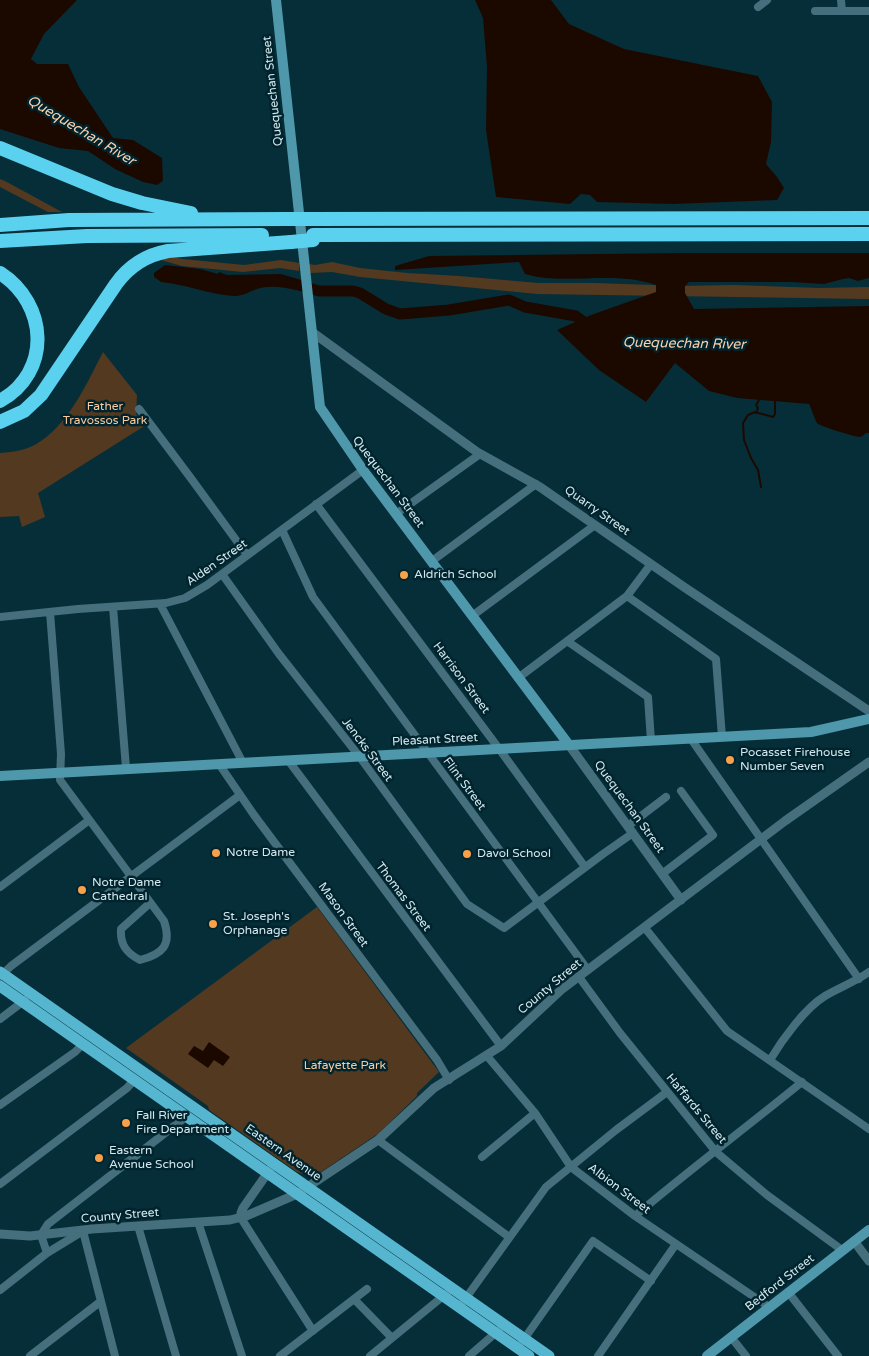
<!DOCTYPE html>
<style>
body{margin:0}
canvas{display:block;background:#052e38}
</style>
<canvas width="869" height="1356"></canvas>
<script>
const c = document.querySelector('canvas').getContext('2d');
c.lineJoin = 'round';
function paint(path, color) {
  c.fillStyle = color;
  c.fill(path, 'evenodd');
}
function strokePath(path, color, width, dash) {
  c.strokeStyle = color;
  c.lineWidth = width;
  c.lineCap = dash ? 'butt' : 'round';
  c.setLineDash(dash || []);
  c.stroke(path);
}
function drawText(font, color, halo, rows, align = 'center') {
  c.font = font + ' "Varela Round",sans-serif';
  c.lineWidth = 5;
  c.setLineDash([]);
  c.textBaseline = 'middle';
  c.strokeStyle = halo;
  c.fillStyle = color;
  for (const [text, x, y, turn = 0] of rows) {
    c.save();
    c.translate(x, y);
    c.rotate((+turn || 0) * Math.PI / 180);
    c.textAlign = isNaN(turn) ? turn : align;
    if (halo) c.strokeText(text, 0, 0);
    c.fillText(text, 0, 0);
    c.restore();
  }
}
const green = new Path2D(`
 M0,179L5,181L62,212H48L0,187Z
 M161,254L183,259L244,265L281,260L299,263V271L280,268L243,272L182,266L150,257Z
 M332,262L360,268L407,273L459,276L538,283H595L680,286L734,285L819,288L869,287V299L538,294L360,277L332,272L310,273L309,264L315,265Z
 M103,352L137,395L136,414L146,425L38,493L45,517L22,527L19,516L0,517V453C14,452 29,450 41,441C71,420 87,383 103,352Z
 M317,907L439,1072L417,1093V1096L379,1133L321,1172L309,1176L297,1172L209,1110L208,1106L126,1048Z`);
const water = new Path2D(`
 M0,0H77L44,34L31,59L37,64H68L79,87L113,138L133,140L162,158L163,181L157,185L143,182L115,169L88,151L59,148L0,129Z
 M475,0H551L569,24L624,49L758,76L772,102L771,142L766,164L777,177L784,188L777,200L673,204L597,202L590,195L581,194L570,204L496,197L486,130L487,67L483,18Z
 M684,253H869V278L858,281L849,278L843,279L824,284L792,282H689L685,286V293L694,309L869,306V433H866C863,435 864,436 860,437C855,437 819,426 817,423C814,418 812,410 809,404L737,398L709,391L675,363L646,402L599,370L557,330L591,315L656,292V285C612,270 566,286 525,274L519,262L395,270V266L429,256Z
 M165,265L200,269L218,274L219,272L227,275L280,274L296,280V290C283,287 269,285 257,289C248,292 244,296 235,296C211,295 185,284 161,282L154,277V273Z
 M209,1042L230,1057L223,1066L214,1060L208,1068L188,1054L194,1046L203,1051Z`);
const stream = new Path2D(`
 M756,413L758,408L756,405L759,400
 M761,487L758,470L751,458L744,440L743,423L748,415L755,412L773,417L775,414V401`);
const river = new Path2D(`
 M282,280L319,291H353L360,293L386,309L400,314L449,310L509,300L525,307L576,316L593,329`);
const minor = new Path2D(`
 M841,0L842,11
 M758,7L767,0
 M815,11H869
 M139,409L190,477L247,555
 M316,504L500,750L585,867
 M396,514L480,454
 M282,530L313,597L588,970
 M432,561L536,484
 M222,574L279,654L359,756L467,904L504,928L603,854L633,833
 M627,596L716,659L722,737
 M160,604L243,763
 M113,607L126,768
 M50,612L61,754L60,780L164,921C172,945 163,954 140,960C126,953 120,944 121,929L150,903
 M472,616L595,525
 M0,617L78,609L166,603L185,598L207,585L363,470
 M567,641L648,697L651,741
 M518,678L627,596L651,564
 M691,739L859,979
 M288,760L501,1046
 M219,764L254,815L437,1060L449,1080
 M628,826L666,797
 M662,874L713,835L681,791
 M0,887L88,821
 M645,928L727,1031L869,1129
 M0,977L11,966L240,795
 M579,977L620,1033L716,1152L767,1195L842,1250
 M0,1019L25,1000
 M487,1056L535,1113L571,1167L635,1216L769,1307
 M770,1060C782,1040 805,1008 825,996C840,987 855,982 869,972
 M0,1105L75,1052L83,1044
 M378,1140L509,1237
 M482,1157L535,1113
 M0,1184L127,1088L134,1080
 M635,1216C689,1170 747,1127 802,1082
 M241,1218L313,1331
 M198,1222L242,1356
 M138,1226L176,1356
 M47,1253L41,1235L48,1224L187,1116
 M0,1290L47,1253L83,1231L115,1356
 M788,1292L838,1356
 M354,1299L392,1338
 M463,1302L546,1187L616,1130L667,1092
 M731,1337L746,1356
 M522,1342L593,1241L651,1281
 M30,1356L100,1302
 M280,1356L367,1289
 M370,1356L447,1293
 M469,1356L499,1330
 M598,1356L676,1244`);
const tertiary = new Path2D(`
 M312,332L477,452L540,487L684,587L869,711
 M569,745L681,900
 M241,1218V1213L243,1208L271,1168
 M0,1234L30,1236L92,1229L230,1220L246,1216L297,1194L378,1140L434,1088L501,1046L561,990L785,821L869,762
 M854,1241L869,1261`);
const secondary = new Path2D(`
 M276,0L320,407L363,470L569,745
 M0,776L811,732L869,719
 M707,1356L869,1230`);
const primary = new Path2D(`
 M0,972L549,1356
 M0,986L529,1356`);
const motorway = new Path2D(`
 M0,148L112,194L142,203L191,213
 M311,219L869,218
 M0,225L69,220L288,219
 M313,235L869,234
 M0,241L87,236L262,235
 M0,273C48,304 52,372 0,401
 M0,422L24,411L41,395L116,284C129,266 146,255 168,251L291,242`);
const motorwayBridge = new Path2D(`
 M288,219H311
 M291,242L313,240`);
const markers = [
 [404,575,5,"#f8a14a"],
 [730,760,5,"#f8a14a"],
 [216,853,5,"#f8a14a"],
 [467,854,5,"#f8a14a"],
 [82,890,5,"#f8a14a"],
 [213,924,5,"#f8a14a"],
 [126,1123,5,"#f8a14a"],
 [99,1158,5,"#f8a14a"]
];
const streetNames = [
 ["Quequechan Street",273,91,-96],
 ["Quequechan Street",388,482,53],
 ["Quarry Street",597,511,35],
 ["Alden Street",217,563,-35],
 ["Harrison Street",461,678,53],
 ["Pleasant Street",435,740,-3],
 ["Jencks Street",367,750,53],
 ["Flint Street",464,784,53],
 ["Quequechan Street",629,807,54],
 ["Thomas Street",403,897,53],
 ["Mason Street",343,915,54],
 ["County Street",550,987,-40],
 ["Haffards Street",696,1109,50],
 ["Eastern Avenue",283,1153,35],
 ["Albion Street",619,1189,37],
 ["County Street",120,1216,-5],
 ["Bedford Street",780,1283,-38]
];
const parkNames = [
 ["Father",105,407],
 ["Travossos Park",105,421],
 ["Lafayette Park",345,1066]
];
const poiNames = [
 ["Aldrich School",414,575],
 ["Pocasset Firehouse",740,753],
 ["Number Seven",740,767],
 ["Notre Dame",226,853],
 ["Davol School",477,854],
 ["Notre Dame",92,883],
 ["Cathedral",92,897],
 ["St. Joseph's",223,917],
 ["Orphanage",223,931],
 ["Fall River",136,1116],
 ["Fire Department",136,1130],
 ["Eastern",109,1151],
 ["Avenue School",109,1165]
];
const waterNames = [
 ["Quequechan River",81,131,31],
 ["Quequechan River",684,344,1]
];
paint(green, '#533920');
paint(water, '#1b0900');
strokePath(stream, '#1b0900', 2);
strokePath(river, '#1b0900', 11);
strokePath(minor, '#456f7c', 8);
strokePath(tertiary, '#456f7c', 9);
strokePath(secondary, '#4f97ab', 10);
strokePath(primary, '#56b5cf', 11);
strokePath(motorway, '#5bd1f0', 14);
strokePath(motorwayBridge, '#5bd1f0', 14);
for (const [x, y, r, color] of markers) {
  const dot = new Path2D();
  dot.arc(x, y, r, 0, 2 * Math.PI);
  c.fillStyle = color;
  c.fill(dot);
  strokePath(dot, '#00242e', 2);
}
drawText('12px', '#d3e8ee', '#00242e', streetNames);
drawText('12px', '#fdca9c', '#00242e', parkNames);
drawText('12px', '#d3e8ee', '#00242e', poiNames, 'left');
drawText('italic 14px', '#fad0ac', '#00242e', waterNames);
</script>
